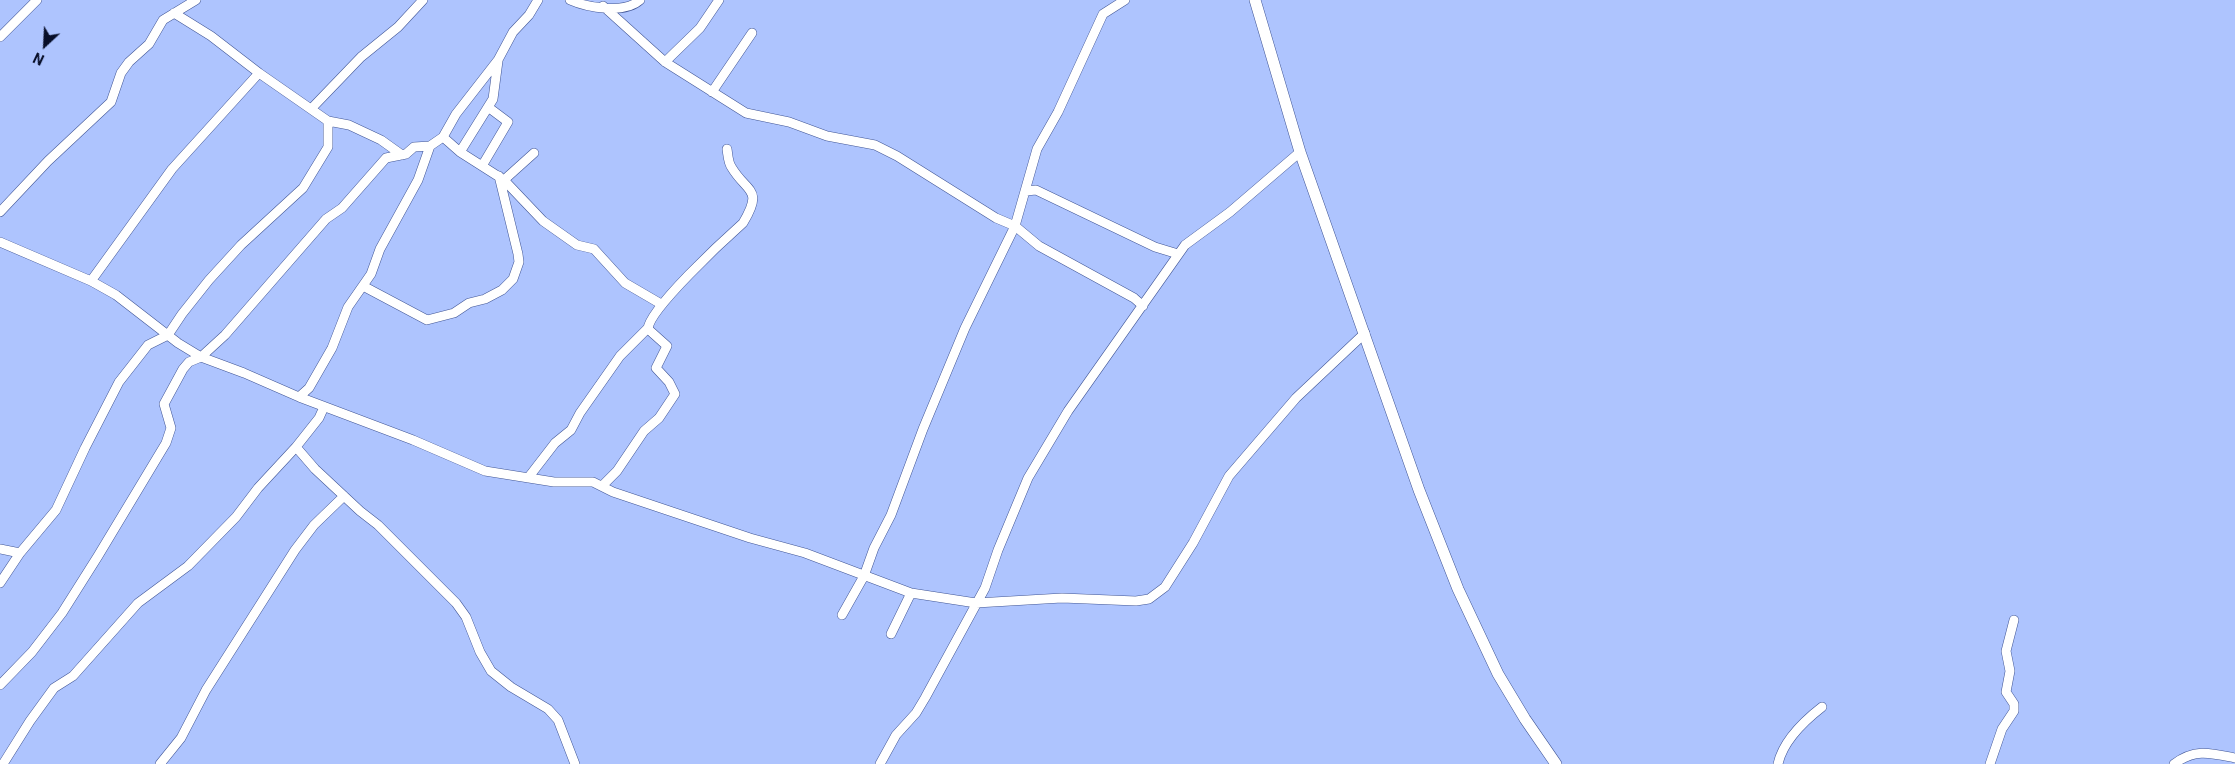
<!DOCTYPE html>
<style>
body{margin:0}
#map{position:relative;width:2235px;height:764px;overflow:hidden;background:#aec4fe;font-family:Roboto,sans-serif}
canvas{display:block}
.north{position:absolute;left:20px;top:20px;width:50px;height:50px;-webkit-text-stroke:4px #aec4fe;paint-order:stroke;rotate:205deg;font-size:14px;font-weight:700;line-height:20px;text-align:center;color:#070e28}
.north::after{content:'';display:block;margin:auto;width:18px;height:22px;background:#070e28;clip-path:polygon(50% 0,100% 100%,50% 72%,0 100%)}
</style>
<div id="map">
<canvas width="2235" height="764"></canvas>
<div class="north">N</div>
</div>
<script>
const c = document.querySelector('canvas').getContext('2d');
c.lineJoin = 'round';
function strokePath(path, color, width, dash) {
  c.strokeStyle = color;
  c.lineWidth = width;
  c.lineCap = dash ? 'butt' : 'round';
  c.setLineDash(dash || []);
  c.stroke(path);
}
const minor = new Path2D(`
 M570,0C588,8 625,14 640,0
 M603,6L665,62L746,113L789,122L827,136L875,145L897,156L996,218L1015,226L1039,246L1134,298L1143,306
 M174,13L211,36L259,73L328,121L349,125L381,140L402,155
 M0,37L37,0
 M665,62L700,28L719,0
 M712,92L752,33
 M311,109L361,57L398,27L423,0
 M443,137L460,152L504,180L543,221L577,245L594,249L625,283L661,304
 M460,152L493,99L498,61
 M482,166L508,122L488,107
 M504,180L534,153
 M1026,191L1036,190L1155,247L1178,254
 M0,212L48,161L111,102L121,73L129,62L149,44L163,20L196,0
 M0,242L91,281L116,295L178,343L201,357L244,373L299,397L413,440L485,471L554,482H593L613,492L750,538L805,553L911,593L976,603L1062,598L1136,601L1149,599L1165,587L1193,543L1229,476L1296,398L1365,333
 M91,281L172,169L259,73
 M363,286L427,320L454,313L469,303L485,299L502,290L513,279L519,262L518,254L499,176
 M299,397L309,388L332,348L348,307L371,274L380,249L418,180L430,146
 M296,447L315,469L360,511L378,525L456,603L466,617L480,652L491,671L511,687L548,709L558,720L575,764
 M528,478L555,443L571,430L580,413L620,356L648,328
 M602,486L617,471L644,431L659,418L675,394L669,382L656,368L667,346L648,329C649,309 725,239 743,223C764,188 747,193 732,168C728,163 728,155 727,149
 M0,549L20,553
 M0,583L20,553L56,510L85,448L119,382L148,345L168,335L182,314L209,280L241,245L303,188L328,147V121
 M842,615L864,576L874,548L891,515L923,429L965,328L1015,226L1037,149L1058,112L1103,14L1125,0
 M891,634L911,593
 M0,685L32,652L62,613L98,556L166,443L171,428L164,404L183,369L189,362L201,357L225,335L326,219L342,208L386,158L406,154L414,147L430,146L443,137L456,114L498,60L513,32L529,15L538,0
 M3,764L30,721L54,688L73,676L138,603L188,566L236,517L258,488L296,447L319,418L324,407
 M160,764L181,738L206,690L295,550L314,525L344,496
 M880,764L896,735L916,713L925,698L985,588L998,550L1028,478L1068,411L1185,245L1230,212L1300,152
 M1778,764C1783,741 1804,721 1822,707
 M1990,764L2002,729L2014,711V704L2006,692L2010,671L2006,651L2014,620
 M2174,764C2195,748 2211,753 2235,758`);
const major = new Path2D(`
 M1255,0L1300,152L1419,490L1458,589L1498,674L1525,719L1556,764`);
strokePath(minor, '#415696', 10);
strokePath(major, '#415696', 12);
strokePath(minor, '#fff', 9);
strokePath(major, '#fff', 11);
</script>
